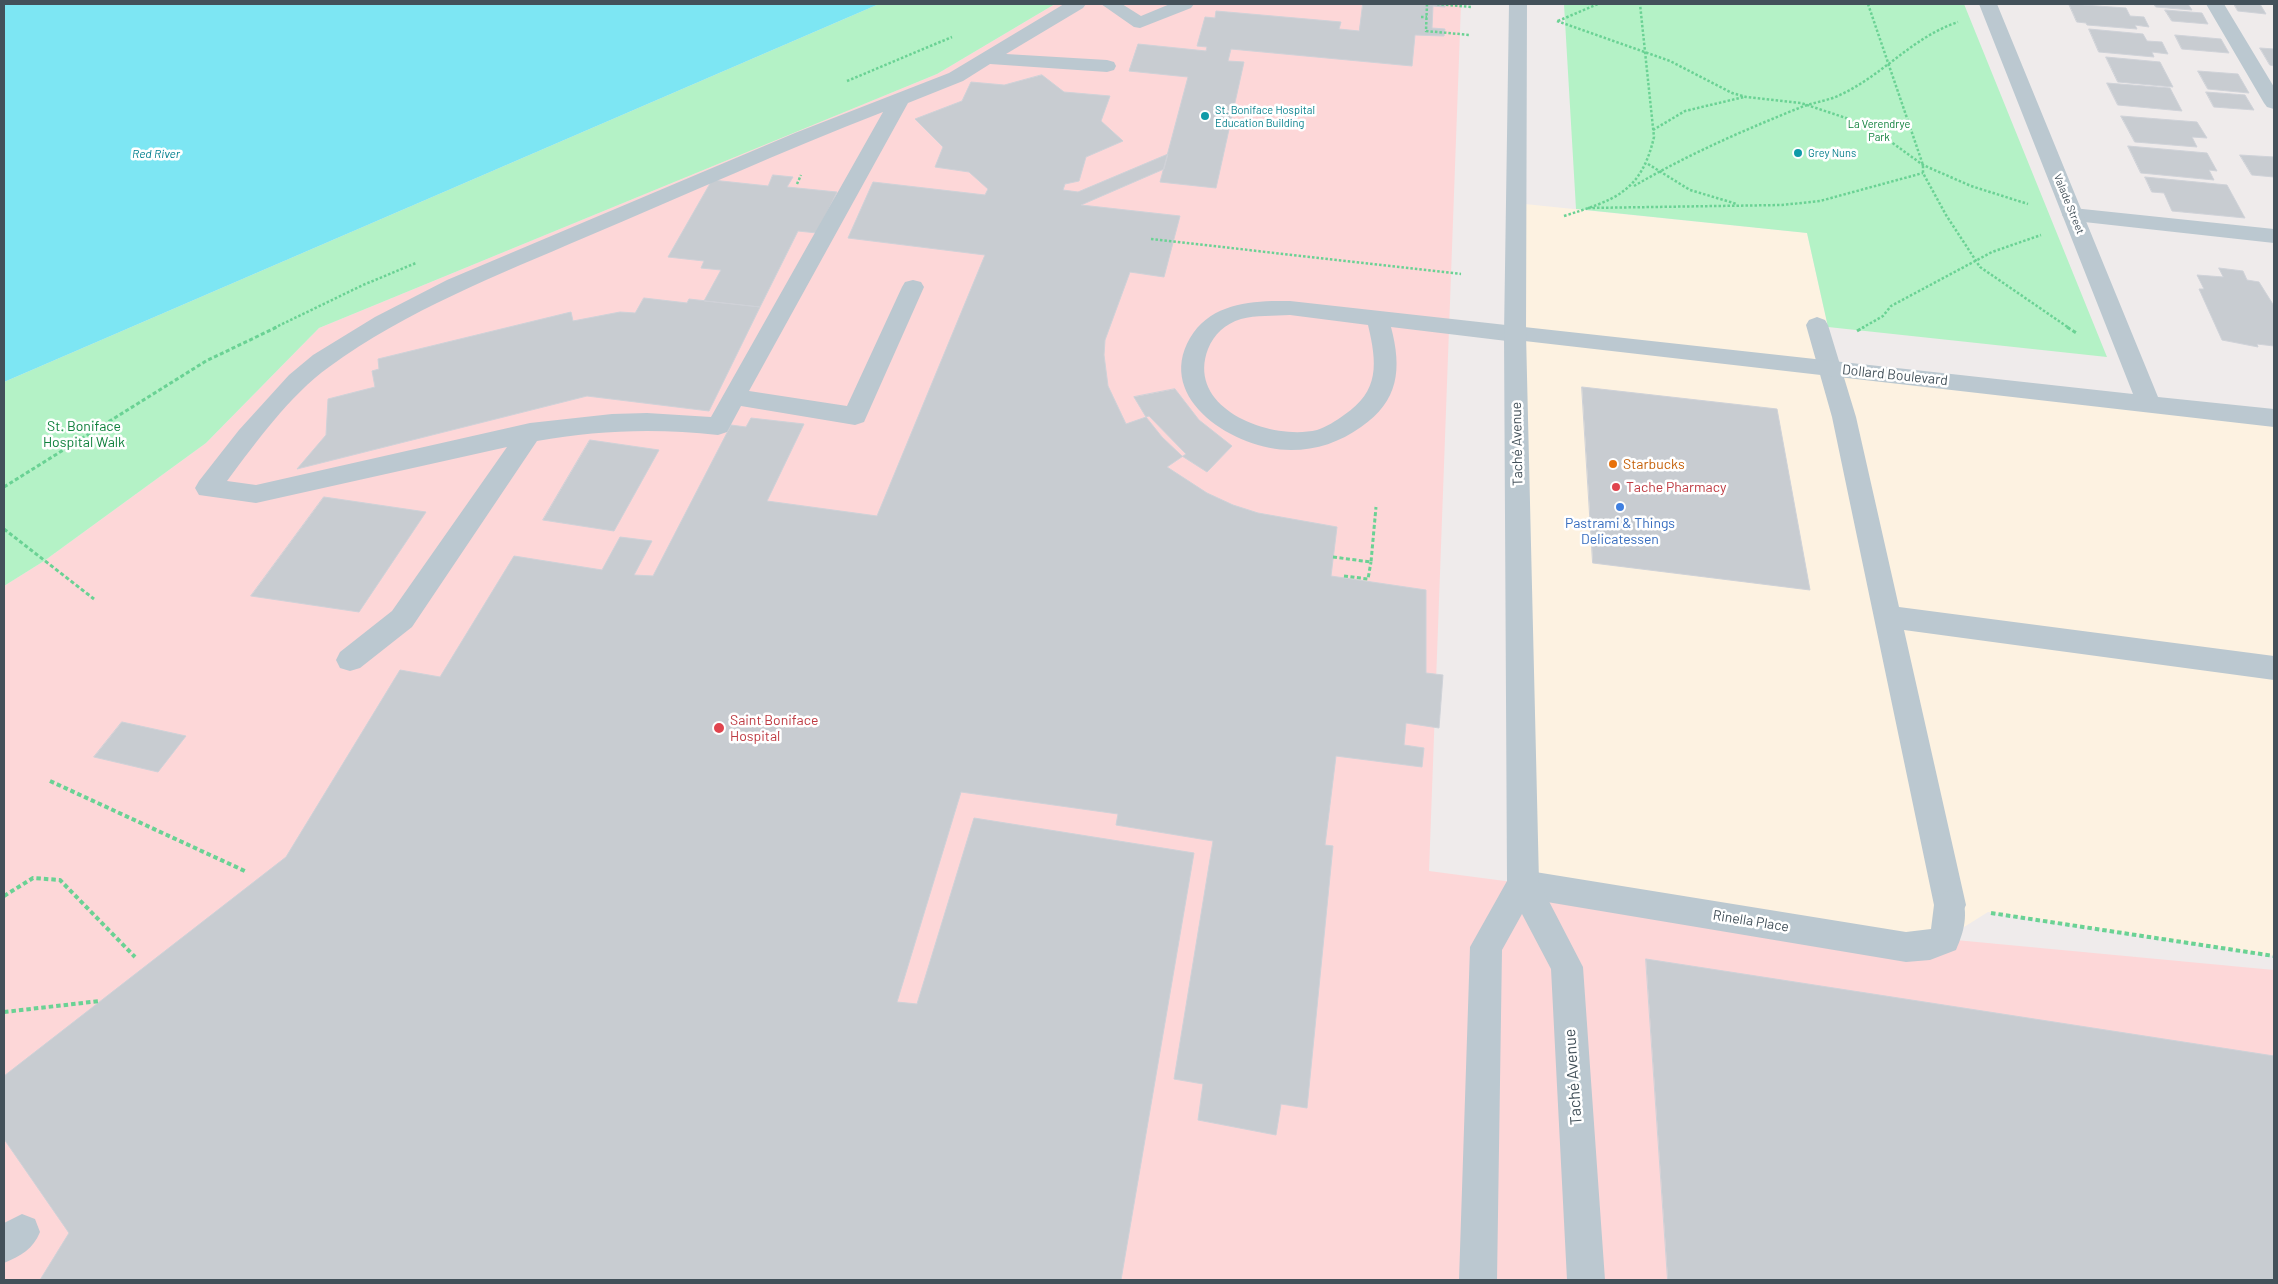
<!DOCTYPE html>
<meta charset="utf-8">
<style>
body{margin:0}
#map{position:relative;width:2278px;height:1284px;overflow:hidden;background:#efebeb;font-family:Barlow,sans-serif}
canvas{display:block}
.frame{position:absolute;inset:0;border:5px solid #43515a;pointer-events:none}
</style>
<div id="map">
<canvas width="2278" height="1284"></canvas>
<div class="frame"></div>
</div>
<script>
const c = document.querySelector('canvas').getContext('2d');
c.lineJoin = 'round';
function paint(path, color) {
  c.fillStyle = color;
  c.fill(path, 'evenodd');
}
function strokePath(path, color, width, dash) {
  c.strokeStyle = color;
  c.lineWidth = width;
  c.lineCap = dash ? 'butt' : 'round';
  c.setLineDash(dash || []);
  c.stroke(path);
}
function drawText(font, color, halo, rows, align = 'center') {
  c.font = font + ' Barlow,sans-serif';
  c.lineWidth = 5;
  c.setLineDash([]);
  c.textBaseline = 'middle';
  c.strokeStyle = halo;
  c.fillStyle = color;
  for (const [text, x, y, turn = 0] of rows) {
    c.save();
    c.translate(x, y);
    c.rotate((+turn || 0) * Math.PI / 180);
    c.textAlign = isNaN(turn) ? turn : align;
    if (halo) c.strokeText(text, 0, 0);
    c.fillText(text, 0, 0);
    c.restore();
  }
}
const commercial = new Path2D(`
 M1515,203L1807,233L1828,327L1830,368L2274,418V956L1988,912L1945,939L1523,884Z`);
const medical = new Path2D(`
 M1055,4H1461L1429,871L1945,939L2274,970V1280H4V586L44,561L206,443L319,328L937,74Z`);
const green = new Path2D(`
 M879,4H1055L937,74L319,328L206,443L44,561L4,586V382Z
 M1564,4H1964L2107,357L1828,327L1807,233L1576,209Z`);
const water = new Path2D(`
 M4,4H879L4,382Z`);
const building = new Path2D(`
 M1363,4H1445V7L1433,6L1432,28L1445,29L1444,36L1415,35L1412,66L1231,49L1228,61L1244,62L1216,188L1160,182L1188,77L1129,71L1138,44L1206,51L1207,47L1197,46L1205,17L1215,18L1216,11L1341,22L1339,29L1359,31Z
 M2069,4L2126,8L2130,16L2144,17L2149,27L2135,25L2137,29L2087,25L2086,23L2077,22Z
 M2154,4H2188L2192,10L2156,7Z
 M2234,4H2260L2266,14L2238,11Z
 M2165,10L2202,13L2208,24L2172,21Z
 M2089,29L2143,34L2147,41L2162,42L2168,54L2152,52L2154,57L2099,52Z
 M2175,35L2221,39L2229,53L2182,49Z
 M2260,48L2274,49V66L2270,65Z
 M2106,57L2160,62L2173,87L2118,82Z
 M2198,71L2238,74L2249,93L2208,89Z
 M1042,75L1064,92L1110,96L1101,121L1123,141L1086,157L1079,181L1065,184L1063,190L1078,192L1168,154L1164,169L1081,205L1180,216L1164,277L1130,272L1105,340L1104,355L1108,386L1126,424L1149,416L1186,454L1167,467L1207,493L1233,505L1258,513L1337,527L1331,576L1426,590V673L1443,675L1439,728L1406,723L1404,745L1424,748L1422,767L1336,756L1325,845L1333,846L1307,1108L1281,1104L1276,1135L1198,1120L1203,1084L1174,1079L1213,841L1116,825L1118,814L961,792L897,1002L917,1004L974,818L1194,853L1121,1280H40L69,1233L4,1139V1076L286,857L400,670L440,677L514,556L602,570L620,537L652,541L634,575L653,576L731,425L746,427L751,418L804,424L767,501L877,516L985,255L848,238L873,182L985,195L988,189L969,172L935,167L943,147L915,119L962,101L971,82L1004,85Z
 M2107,83L2170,88L2182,111L2118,105Z
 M2206,92L2245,95L2254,110L2214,107Z
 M2121,116L2197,122L2207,138L2192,137L2197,147L2135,142Z
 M2128,146L2207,153L2217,171L2209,170L2214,180L2141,173Z
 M2240,155L2274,157V177L2252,175Z
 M773,175L793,177L787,187L837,192L817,233L798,231L760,307L704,301L721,270L701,268L704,261L668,257L712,180L768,186Z
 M2145,177L2227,185L2245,218L2172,211L2164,193L2152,192Z
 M2219,268L2243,271L2247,280L2259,282L2274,306V346L2257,344L2258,347L2222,340L2199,289H2204L2197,275L2223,277Z
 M644,298L687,303L689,299L760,307L709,411L587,396L297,469L326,435L328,399L375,387L372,371L379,369L378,359L571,312L573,321L620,312L635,313Z
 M1582,387L1777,409L1810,590L1593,563Z
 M1175,389L1199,420L1232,446L1207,472L1182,456L1162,437L1146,417L1134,397Z
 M590,440L659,450L614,531L543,520Z
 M324,497L426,512L359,612L251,596Z
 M122,722L186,736L158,772L94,757Z
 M1646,959L2274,1056V1280H1668Z`);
const pathFar2 = new Path2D(`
 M1427,4L1426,31L1470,35
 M1437,4L1471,7
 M1868,4L1923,165V173L1946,215L1980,267L2069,328
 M1421,17H1427
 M1557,21L1670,61L1732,93L1746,97L1801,103L1852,120L1887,139L1923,165L1971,186L2028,204
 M1558,21L1598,4
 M847,81L952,37
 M1653,130L1685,111L1744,97
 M1648,164L1690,190L1737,204
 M797,184L801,175
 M1634,186C1687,155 1742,131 1799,108C1813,102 1829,101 1842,94C1884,74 1913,37 1958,22
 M1588,208L1782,205L1820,201L1923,173
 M1564,216C1614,200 1641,193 1654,137L1640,4
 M1151,239L1461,274
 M274,328L363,285L416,263
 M1862,328L1883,316L1891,306L1992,252L2041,235`);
const pathFar1 = new Path2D(`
 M2067,327L2078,334
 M1857,331L1864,327
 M4,487L206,361L277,327
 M4,529L94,599
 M1333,557L1371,562L1376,507
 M1344,576L1368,579L1371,562`);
const path = new Path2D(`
 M50,781L247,872
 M4,896L33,878L60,880L135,957
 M1991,913L2274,956
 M4,1012L100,1001`);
const service = new Path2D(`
 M1064,4H1086L1083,8L1006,54L1107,60L1114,62L1116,66L1114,70L1107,72L990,64L963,81L908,103L749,391L847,406L902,287L905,282L913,280L921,282L924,287L864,422L855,425L741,406L727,432L718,435C657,428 597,430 537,441L412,627L360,668L350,671L340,668L336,660L340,652L392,611L507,447L256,503L199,495L195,488L199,481L239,430L289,375L313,355L375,317L447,280L795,133L949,73ZM883,112L711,417L647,413L612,414L530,423L256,485L227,481C257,441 289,396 329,367C407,310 498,275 586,237C685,195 783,151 883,112Z
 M1101,4H1122L1141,16L1170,4H1194L1191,8L1140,28L1134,27Z
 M2206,4H2224L2274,87V109L2267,107L2264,103Z
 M2073,208L2274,229V243L2066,220L2062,215L2066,210Z
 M1272,301H1290L1515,326L1523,329L1526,334L1523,339L1515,342L1391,327C1402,369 1399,401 1361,427C1340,442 1317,450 1291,450C1236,450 1154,400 1190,338C1208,308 1240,302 1272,301ZM1290,315L1368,325C1377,363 1380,391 1344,415C1336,421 1326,427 1317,430C1271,441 1185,409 1208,349C1214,334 1225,324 1241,319C1256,315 1274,316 1290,315Z
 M1817,317L1825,320L1828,325L1856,417L1899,607L2274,656V680L1904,630L1966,905L1961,915L1950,920L1939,915L1934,905L1832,417L1806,325L1809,320Z
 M22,1214L35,1219L40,1232C33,1249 21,1256 4,1263V1223Z`);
const minor = new Path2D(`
 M1979,4H1997L2158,397L2274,409V427L1507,339L1504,334L1507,329L1515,326L2133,394Z
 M1523,870L1906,932L1931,929L1934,905L1939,895L1950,890L1961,895C1969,913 1964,932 1956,950L1930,960L1906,962L1523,898L1512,894L1507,884L1512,874Z`);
const tertiary = new Path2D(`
 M1509,4H1527L1526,334L1539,882L1583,967L1605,1280H1567L1551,969L1522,914L1502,950L1497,1280H1459L1470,947L1507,881L1504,334Z`);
const markers = [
 [1205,116,5,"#0f9aa8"],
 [1798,153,5,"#0f9aa8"],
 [1613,464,5,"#e8710a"],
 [1616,487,5,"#e0444e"],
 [1620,507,5,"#3f7fe0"],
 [719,728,6,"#e0444e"]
];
const farCulturenames = [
 ["St. Boniface Hospital",1215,110],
 ["Education Building",1215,123],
 ["Grey Nuns",1808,153]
];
const farParknames = [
 ["La Verendrye",1879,124],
 ["Park",1879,137]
];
const farStreetnames = [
 ["Valade Street",2069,204,68]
];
const farWaternames = [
 ["Red River",156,154]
];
const streetNames = [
 ["Dollard Boulevard",1895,375,6],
 ["Taché Avenue",1517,444,-91],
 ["Rinella Place",1751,921,9]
];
const parkNames = [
 ["St. Boniface",84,426],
 ["Hospital Walk",84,442]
];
const foodNames = [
 ["Starbucks",1623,464]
];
const healthNames = [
 ["Tache Pharmacy",1626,487],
 ["Saint Boniface",730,720],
 ["Hospital",730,736]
];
const shopNames = [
 ["Pastrami & Things",1620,523],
 ["Delicatessen",1620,539]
];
const nearStreetnames = [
 ["Taché Avenue",1573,1077,-94]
];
paint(commercial, '#fdf2e1');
paint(medical, '#fdd7d8');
paint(green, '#b4f2c6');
paint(water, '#7de6f3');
paint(building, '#c8ccd1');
strokePath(building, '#cfd2d8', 1);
strokePath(pathFar2, '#6ad294', 2.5, [2.5, 2]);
strokePath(pathFar1, '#6ad294', 3, [4, 2.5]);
strokePath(path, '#6ad294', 4, [4.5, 3]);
paint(service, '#bbc8d0');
paint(minor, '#bbc8d0');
paint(tertiary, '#bbc8d0');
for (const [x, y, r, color] of markers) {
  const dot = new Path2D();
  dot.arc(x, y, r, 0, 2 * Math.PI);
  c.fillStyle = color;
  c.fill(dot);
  strokePath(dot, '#fff', 2);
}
drawText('11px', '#0d838f', '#fff', farCulturenames, 'left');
drawText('11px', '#0f803c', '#fff', farParknames);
drawText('11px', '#43515a', '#fff', farStreetnames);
drawText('italic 12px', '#03808f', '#fff', farWaternames);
drawText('14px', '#43515a', '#fff', streetNames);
drawText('14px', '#0f803c', '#fff', parkNames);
drawText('14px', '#c56008', '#fff', foodNames, 'left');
drawText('14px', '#be3a42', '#fff', healthNames, 'left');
drawText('14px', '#366cbe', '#fff', shopNames);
drawText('16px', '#43515a', '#fff', nearStreetnames);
</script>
